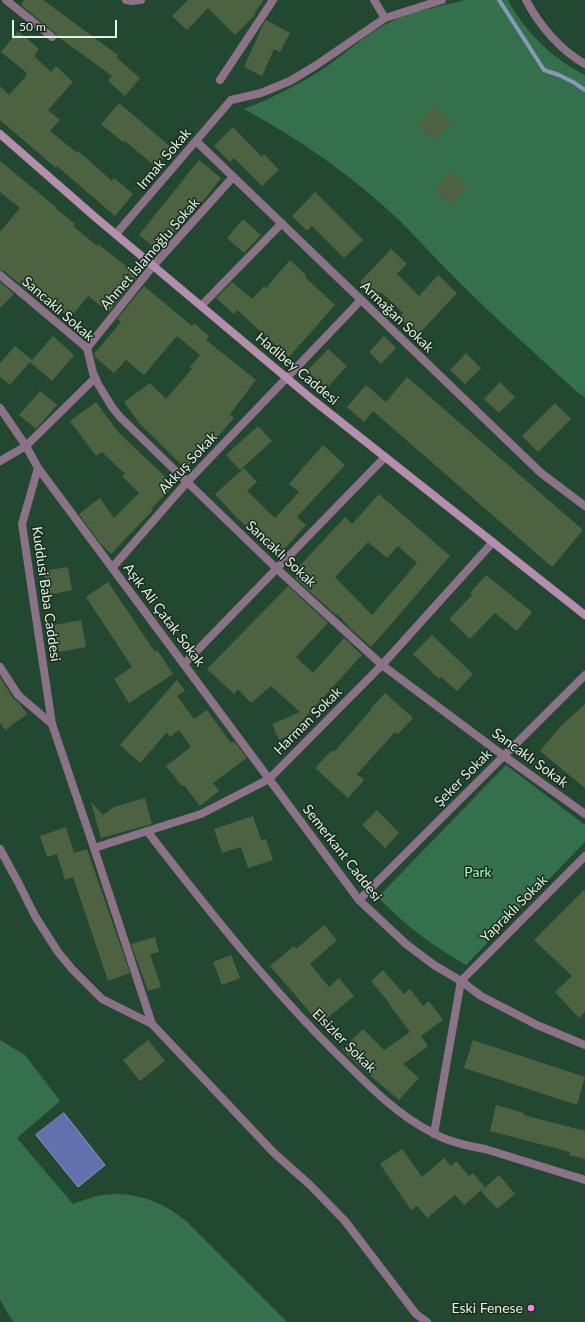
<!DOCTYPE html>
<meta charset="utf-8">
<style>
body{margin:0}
#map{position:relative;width:585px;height:1322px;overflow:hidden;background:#234831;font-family:Lato,sans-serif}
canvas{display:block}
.scale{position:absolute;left:12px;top:20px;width:105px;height:18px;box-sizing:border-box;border:2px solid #dff4e5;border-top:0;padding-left:5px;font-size:12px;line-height:14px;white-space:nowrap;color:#dff4e5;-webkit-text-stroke:3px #1a2a1f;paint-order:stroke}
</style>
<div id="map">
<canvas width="585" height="1322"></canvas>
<div class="scale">50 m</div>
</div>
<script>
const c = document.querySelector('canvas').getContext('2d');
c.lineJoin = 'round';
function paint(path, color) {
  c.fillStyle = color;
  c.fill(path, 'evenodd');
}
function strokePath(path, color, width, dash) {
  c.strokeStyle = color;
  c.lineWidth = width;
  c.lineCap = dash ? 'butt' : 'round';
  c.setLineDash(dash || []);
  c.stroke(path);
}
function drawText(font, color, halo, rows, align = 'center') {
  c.font = font + ' Lato,sans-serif';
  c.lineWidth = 3;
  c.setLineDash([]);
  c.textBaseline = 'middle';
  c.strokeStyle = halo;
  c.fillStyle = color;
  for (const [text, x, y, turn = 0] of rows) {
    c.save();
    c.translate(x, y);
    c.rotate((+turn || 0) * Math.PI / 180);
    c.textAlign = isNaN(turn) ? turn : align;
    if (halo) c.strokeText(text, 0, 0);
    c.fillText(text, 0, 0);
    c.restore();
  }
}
const green = new Path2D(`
 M465,0H508C525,32 553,59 585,75V398L575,390C533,351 489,313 449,272C433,256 417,238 401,222C354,177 301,140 244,109C273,98 300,84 326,67C347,52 365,35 388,23C412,11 439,7 465,0Z
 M506,765L585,825V842L466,965C433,946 404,925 378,897Z
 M0,1040L25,1055L60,1101L17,1138L73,1204C81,1201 89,1198 97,1196C130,1189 161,1200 186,1221L287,1322H13L0,1300Z`);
const water = new Path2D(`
 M64,1113L105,1165L78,1187L36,1135Z`);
const stream = new Path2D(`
 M499,0L544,70L559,75L573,82L585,90`);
const building = new Path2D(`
 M24,0H43L118,55L116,57L140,78L125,96L108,81L112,76L57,36L55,33L21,5Z
 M188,0H264L254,13L256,14L235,35L208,8L187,30L172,16Z
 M266,20L290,33L280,52L274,49L262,76L244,67L262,27Z
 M18,31L39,49L34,56L51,72L56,66L73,82L48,110L60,120L50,131L77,153L78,151L112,181L114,178L133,194L115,216L57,166L56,168L0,120V86L9,95L27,75L25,74L27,73L1,52Z
 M119,103L172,148L156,167L125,141L123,142L101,124Z
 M434,106L452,121L435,141L417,126Z
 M233,127L262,157L264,154L279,170L262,186L234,158L230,162L214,146Z
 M199,160L221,178L200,205L195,211L193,210L159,251L139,235Z
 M0,161L56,207L55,208L75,224L73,226L97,246L98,244L136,274L134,277L136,279L109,312L88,296L70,318L47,300L44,304L4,271L0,270V232L20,208L0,192Z
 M449,171L467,185L452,205L434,191Z
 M315,192L363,240L344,258L312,226L307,231L292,216Z
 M243,219L261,235L244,253L227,238Z
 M391,249L407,264L397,274L419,296L438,275L457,293L418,335L399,317L403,313L381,292L376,297L360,282Z
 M290,260L306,275L305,277L335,305L289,357L237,310L234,314L216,298L232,282L252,299L264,286L266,288Z
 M0,282L14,294L0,308Z
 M144,286L192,326L194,323L209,336L206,340L256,380L230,414L234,418L208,448L206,447L186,469L140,424L124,402L150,383L166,399L192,369L190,367L200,355L177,336L144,375L126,360L114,373L95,357L94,354L121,322L117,319Z
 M53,336L74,355L52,381L30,362L10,385L0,377V363L15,346L32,360Z
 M384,336L396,348L381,364L369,352Z
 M328,349L347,366L327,388L307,371Z
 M466,353L481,368L465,384L450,370Z
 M407,377L583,530L552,567L373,411L364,422L347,407L366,385L386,402Z
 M500,382L515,397L499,413L484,399Z
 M40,391L57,405L36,429L19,415Z
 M96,402L119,433L174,485L151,509L153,510L111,554L100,543L79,514L100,498L114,518L139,493L122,476L125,474L102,452L96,456L70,421Z
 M555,403L571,419L538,452L522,436Z
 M258,426L272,441L240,470L226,455Z
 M323,445L345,465L297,517L306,525L278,556L234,515L215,494L244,468L257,482L247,491L275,518L299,492L289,484Z
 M379,494L450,556L372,646H370L352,630L337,614L336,615L295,578L298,575L294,572L345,517L352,524ZM368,542L387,558L398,546L417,563L372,615L335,577Z
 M68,567L72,590L48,595L43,571Z
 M486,575L532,612L517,631L495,613L470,639L449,619L472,595L470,593Z
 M108,582L155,652L157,650L173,674L129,703L114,679L132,667L86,597Z
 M288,586L328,623L296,657L313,673L344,638L362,655L299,724L302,730L279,740L272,724L300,712L271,686L251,703L238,689L234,694L207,669Z
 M81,620L86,647L59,652L54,625Z
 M432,635L473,674L457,691L441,677L439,679L413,654Z
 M0,677L13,698L19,703L27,714L5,730L0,723Z
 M177,680L185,691L177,696L194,719L207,710L231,743L234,741L247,758L213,783L219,791L200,806L184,785L182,786L166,766L191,747L179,730L170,737L167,732L140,763L120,745Z
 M385,693L413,718L398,734L395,732L357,774L364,780L348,798L315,768L332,750L334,752L371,710L370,709Z
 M585,704V788L540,751L559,728Z
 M145,798L152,824L101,838L91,802L103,815L114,807Z
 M377,810L399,833L385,848L362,825Z
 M253,816L261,840L266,839L273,860L248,868L241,847L222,853L214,829Z
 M66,827L74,853L87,849L130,973L108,981L73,877L65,880L57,854L47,857L40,836Z
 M585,889V1012L579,1018L555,992L572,976L534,940Z
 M324,925L337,940L310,964L329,987L339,978L354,996L320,1024L270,966L294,946L296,949Z
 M155,937L159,952L150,954L161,987L148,991L131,944Z
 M231,955L240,978L222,985L213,962Z
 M383,970L404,994L410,989L423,1006L429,1001L443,1020L421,1036L428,1046L403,1064L419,1078L399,1100L359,1066L342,1049L363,1029L384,1050L410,1032L389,1004H390L371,981Z
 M148,1040L165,1061L140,1081L123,1060Z
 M473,1040L585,1077L577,1105L464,1068Z
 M496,1105L524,1113V1115L585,1131V1159L569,1155L570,1152L490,1131Z
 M402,1149L422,1177L444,1158L451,1166L456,1161L469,1176L473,1173L485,1187L464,1205L455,1195L427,1218L417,1206L411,1210L380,1164Z
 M499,1175L515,1194L497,1209L481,1191Z`);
const street = new Path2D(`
 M6,0L52,37
 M126,0L132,1L141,0
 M374,0L385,18
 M526,0C539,25 560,50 585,64
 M220,80L273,0
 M196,141L541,473L585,506
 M116,234L231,100L261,93L290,81L315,66L385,18L442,0
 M0,275L87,348L93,373L98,384L112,407L120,417L276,568L382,665L504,756L585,814
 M201,306L282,223
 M87,348L153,266L233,177
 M0,408L26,446L38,468L359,900L406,944L434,965L461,981L481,996L537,1025L585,1045
 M0,461L26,446L95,378
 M38,468L22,524L52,724L94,848L152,1024L274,1153L310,1185L345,1221L416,1314L427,1322
 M112,568L187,482L361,300
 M184,664L385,457
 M0,667L18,695L52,724
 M147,831C209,911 272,991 344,1061C371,1088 399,1116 433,1133C449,1142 467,1146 485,1149L585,1180
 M94,848L201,814L269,779L382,665L493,542
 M0,849L19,884L35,916L58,952L72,969L102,999L152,1024
 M359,900L585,675
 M434,1134L461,981L585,856`);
const secondary = new Path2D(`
 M0,134L95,217L313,400L585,615`);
const markers = [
 [531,1308,4,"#fb87e5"]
];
const streetNames = [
 ["Irmak Sokak",164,159,-50],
 ["Ahmet İslamoğlu Sokak",150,254,-49],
 ["Sancaklı Sokak",58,309,41],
 ["Armağan Sokak",397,317,44],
 ["Hadibey Caddesi",297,369,40],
 ["Akkuş Sokak",188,463,-47],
 ["Sancaklı Sokak",281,554,43],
 ["Kuddusi Baba Caddesi",46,594,82],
 ["Aşık Ali Çatak Sokak",164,615,53],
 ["Harman Sokak",308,721,-45],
 ["Sancaklı Sokak",530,758,36],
 ["Şeker Sokak",463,778,-45],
 ["Semerkant Caddesi",342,853,52],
 ["Yapraklı Sokak",514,909,-45],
 ["Elsizler Sokak",344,1041,45]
];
const parkNames = [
 ["Park",478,872]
];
const poiNames = [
 ["Eski Fenese",523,1308]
];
paint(green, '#34704b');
paint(water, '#6470ad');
strokePath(water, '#8998be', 1);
strokePath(stream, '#8998be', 4);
paint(building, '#4d6240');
strokePath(street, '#8c7286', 8);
strokePath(secondary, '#b68dad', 8);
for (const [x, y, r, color] of markers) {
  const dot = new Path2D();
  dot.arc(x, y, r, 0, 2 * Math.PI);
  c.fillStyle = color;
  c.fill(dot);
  strokePath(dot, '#1a2a1f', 1.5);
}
drawText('14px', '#dff4e5', '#1a2a1f', streetNames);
drawText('14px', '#9dfebf', '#1a2a1f', parkNames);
drawText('14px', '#dff4e5', '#1a2a1f', poiNames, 'right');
</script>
